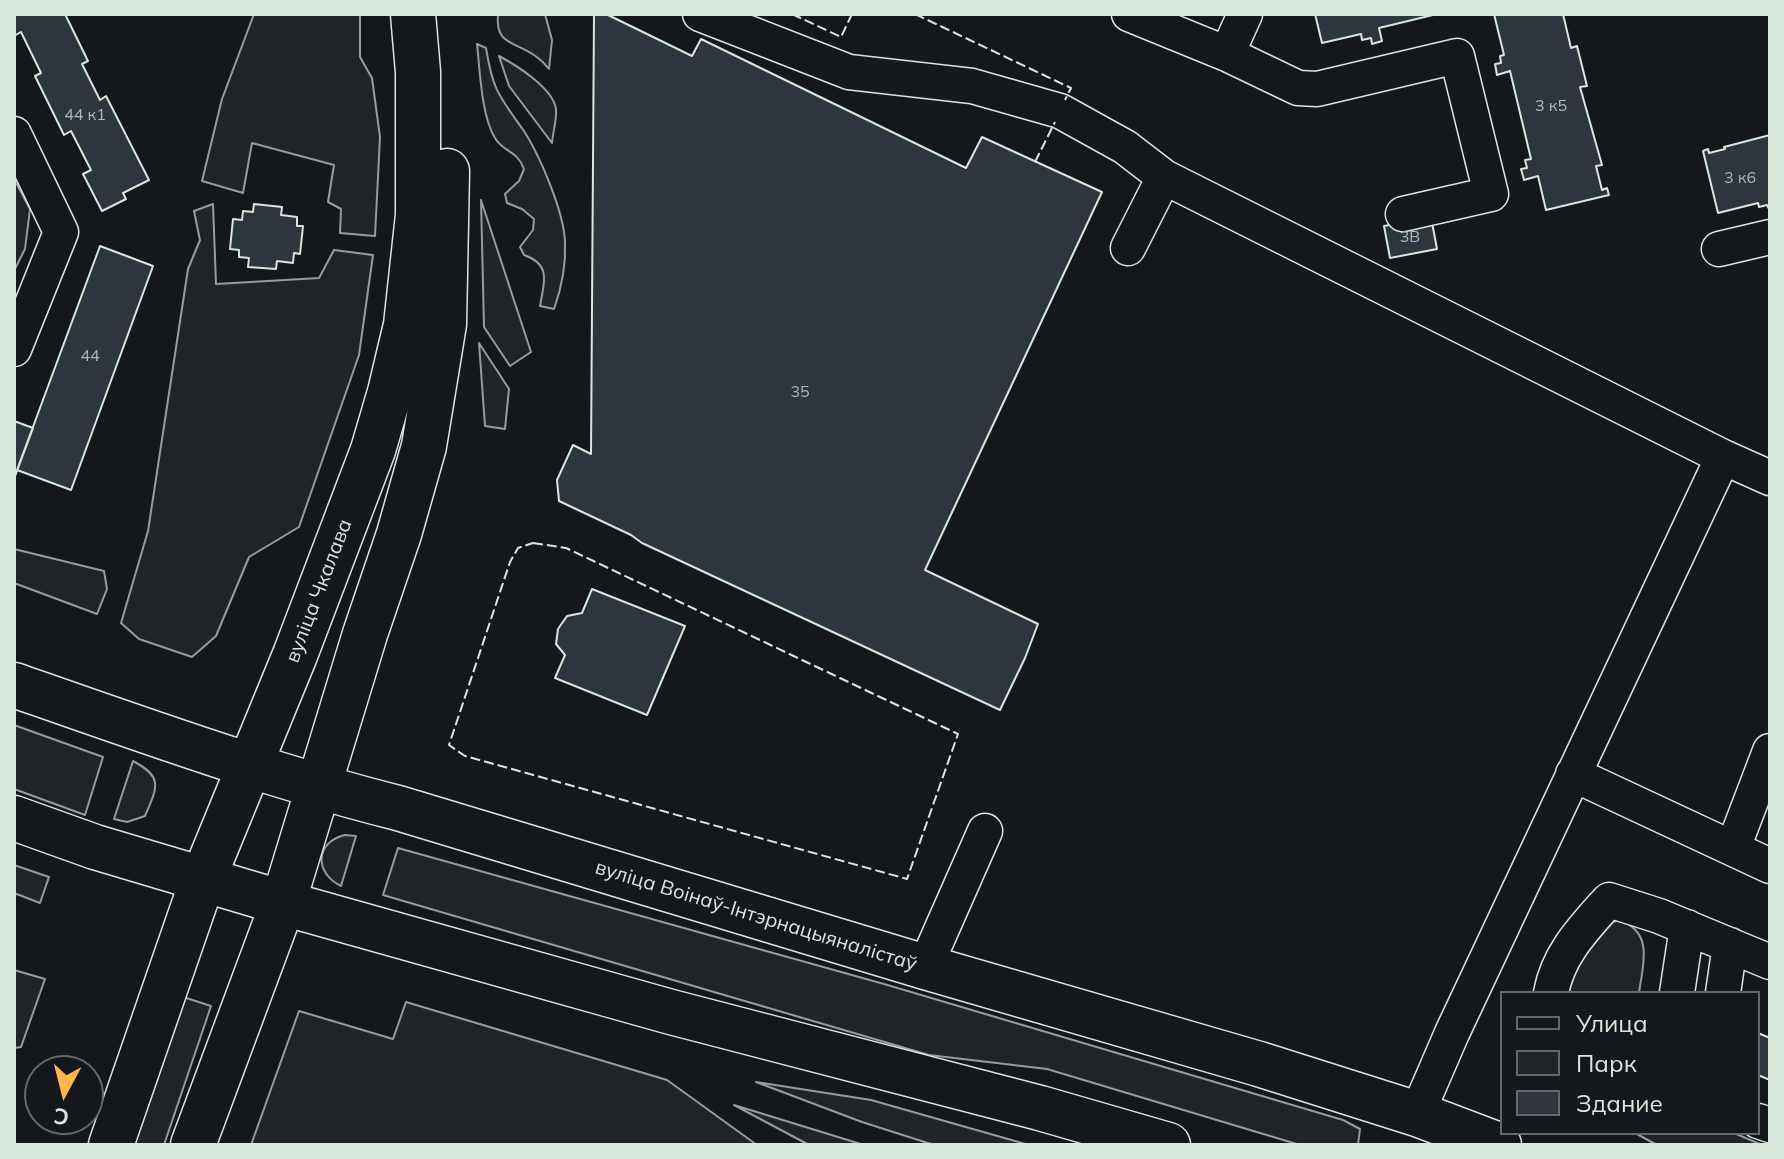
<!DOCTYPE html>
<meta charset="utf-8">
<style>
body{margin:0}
#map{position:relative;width:1784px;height:1159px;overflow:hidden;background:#14181c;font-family:Mulish,sans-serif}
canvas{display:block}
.frame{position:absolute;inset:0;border:16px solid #d8e6dc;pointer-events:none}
.legend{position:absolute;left:1500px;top:991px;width:260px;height:144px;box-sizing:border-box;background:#14181c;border:2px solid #626a69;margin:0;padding:10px 14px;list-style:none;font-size:24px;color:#d8e6dc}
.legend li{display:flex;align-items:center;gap:16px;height:40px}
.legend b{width:40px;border:2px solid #626a69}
.north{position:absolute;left:24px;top:1055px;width:80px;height:80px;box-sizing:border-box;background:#14181c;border:2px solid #626a69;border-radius:50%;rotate:187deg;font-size:22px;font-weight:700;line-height:32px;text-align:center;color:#d8e6dc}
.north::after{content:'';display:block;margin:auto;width:28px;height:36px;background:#ffb74d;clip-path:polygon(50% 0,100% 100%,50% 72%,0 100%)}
</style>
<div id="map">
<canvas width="1784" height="1159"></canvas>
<div class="frame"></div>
<ul class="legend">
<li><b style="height:10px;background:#14181c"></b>Улица</li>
<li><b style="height:22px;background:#202428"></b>Парк</li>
<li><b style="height:22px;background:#2c363c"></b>Здание</li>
</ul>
<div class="north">С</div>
</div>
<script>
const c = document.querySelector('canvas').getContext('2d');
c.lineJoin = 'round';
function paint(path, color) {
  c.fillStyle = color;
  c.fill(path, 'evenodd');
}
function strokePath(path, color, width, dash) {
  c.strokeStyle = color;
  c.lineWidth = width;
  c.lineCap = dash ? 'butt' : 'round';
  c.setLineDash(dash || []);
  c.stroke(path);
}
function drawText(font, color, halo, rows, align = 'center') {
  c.font = font + ' Mulish,sans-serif';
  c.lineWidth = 6;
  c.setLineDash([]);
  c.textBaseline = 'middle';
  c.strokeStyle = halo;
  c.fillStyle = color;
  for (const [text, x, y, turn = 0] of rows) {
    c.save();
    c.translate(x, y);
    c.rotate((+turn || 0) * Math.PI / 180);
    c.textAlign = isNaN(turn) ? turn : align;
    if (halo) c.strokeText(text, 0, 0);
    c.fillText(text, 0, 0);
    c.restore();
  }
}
const green = new Path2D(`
 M254,14H360V57L372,78L380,137L375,236L340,233L341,209L328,202L334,165L252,143L243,193L202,181L222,99Z
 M498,14H545L552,40L549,69C545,64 540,59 534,55C514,41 495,45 498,14Z
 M477,44L486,48C493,92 500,97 524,131C540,156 564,212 565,242C566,265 562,287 554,309L540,306C544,282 552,265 524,255L520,247L533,230L534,219L522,209L507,203L505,194L519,181L524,169C518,151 503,152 495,138C481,115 480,70 477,44Z
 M499,56C516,65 553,88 556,109C557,119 553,132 552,143L509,86Z
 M14,179L30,209L25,249L14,271Z
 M481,200L531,352L510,366L484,327Z
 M213,204L216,284L319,278L334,250L373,255L359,355L299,527L249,557L216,636L192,657L139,639L121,623L148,531L188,269L200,240L194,211Z
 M479,343L509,389L505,429L485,426Z
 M14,549L104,571L107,589L97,614L14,583Z
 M14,725L103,757L85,815L14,789Z
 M133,761C163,777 158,786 145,816L127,822L114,819Z
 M345,835L356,836L341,886C314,873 315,842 345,835Z
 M398,848L884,984L1343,1120L1360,1129L1358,1145H1300L1047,1069L929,1055L383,895Z
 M14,865L49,877L40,903L14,893Z
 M1620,920C1654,933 1643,964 1639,993H1565C1577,957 1578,930 1620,920Z
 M14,970L45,979L21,1047L14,1048Z
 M177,995L211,1006L164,1145H126Z
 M406,1002L667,1080L757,1145H251L299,1011L393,1039Z
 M756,1082L871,1100L1029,1145H934L862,1122Z
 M734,1105L864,1145H809Z
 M1635,1133H1734L1762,1145H1657Z`);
const building = new Path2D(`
 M14,14H65L88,61L82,64L100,100L106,96L149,180L123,193L126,199L102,211L83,174L91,170L71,131L64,135L35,76L41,73L21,32L14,36Z
 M594,14H606L692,56L701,39L966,168L982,137L1102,192L925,570L1038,624L1025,658L1000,710L642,543L631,535L559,501L557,480L573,445L591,454Z
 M1315,14H1437L1379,28L1382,41L1372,44L1371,38L1362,40L1361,34L1322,43Z
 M1494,14H1563L1571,48L1577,46L1587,86L1580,87L1602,165L1596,166L1602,190L1607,188L1609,195L1546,210L1538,176L1524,180L1521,169L1527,168L1525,160L1531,159L1510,71L1497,75L1495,64L1501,63L1500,56L1504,55Z
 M1770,135V211L1767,205L1759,207L1758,203L1718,213L1703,151L1708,149L1709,153L1725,149L1724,147Z
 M254,204L282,207L281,215L297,217V226H303L300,254L294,253L293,263L277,261L276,269L248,267L249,258L239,257V250L230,249L233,219L242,220L243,211L253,212Z
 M1431,217L1437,249L1390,258L1384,226Z
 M100,246L153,266L71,490L17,470Z
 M14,421L33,428L14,479Z
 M592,589L685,626L647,715L555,678L565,655L556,644L558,629L567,616L582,613Z
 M1758,1033L1770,1038V1080L1758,1075Z`);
const minor = new Path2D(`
 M700,14L849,72L972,86L1060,111L1125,147L1164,177L1723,457L1770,478
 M1129,14L1227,54
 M1245,14L1227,54L1298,88L1317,89L1457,56L1491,194L1403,214
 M14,134L61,232L14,349
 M1128,248L1164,177
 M1719,249L1770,237
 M1573,774L1770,866
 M1733,848L1770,751
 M925,967L985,831
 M1551,993C1558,954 1584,928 1609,900L1659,916L1770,962
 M1677,993L1687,927
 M1723,993L1730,945
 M1417,1114L1452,1033L1723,457
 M1758,1121L1770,1125`);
const major = new Path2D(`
 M14,685C141,729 267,775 398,808L925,967L1259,1064L1417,1114L1499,1145
 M14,818L95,847L283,903L671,1012L1040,1108L1168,1145
 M111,1145L203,879L295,655L373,450L390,392L406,325L418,215V72L413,14
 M193,1145L283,903L365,634L399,534L424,446L444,324L447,171`);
const fence = new Path2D(`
 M792,14L841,37L852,14
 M915,14L1071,88L1065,100
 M1035,162L1055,122
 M533,543L566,548L958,734L907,879L465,756L449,745L510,562L518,548Z`);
const numberNames = [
 ["3 к5",1551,106],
 ["44 к1",85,115],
 ["3 к6",1740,178],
 ["3В",1410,237],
 ["44",90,356],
 ["35",800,392]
];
const streetNames = [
 ["вуліца Чкалава",319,591,-69],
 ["вуліца Воінаў-Інтэрнацыяналістаў",756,916,17]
];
paint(green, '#202428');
strokePath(green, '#939e99', 2);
paint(building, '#2c363c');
strokePath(building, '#d8e6dc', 2);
strokePath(minor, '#d8e6dc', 37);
strokePath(major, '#d8e6dc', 47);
strokePath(minor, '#14181c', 34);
strokePath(major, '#14181c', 44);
strokePath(fence, '#d8e6dc', 2, [10, 4]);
drawText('16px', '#adbab4', null, numberNames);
drawText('20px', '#d8e6dc', '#14181c', streetNames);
</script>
